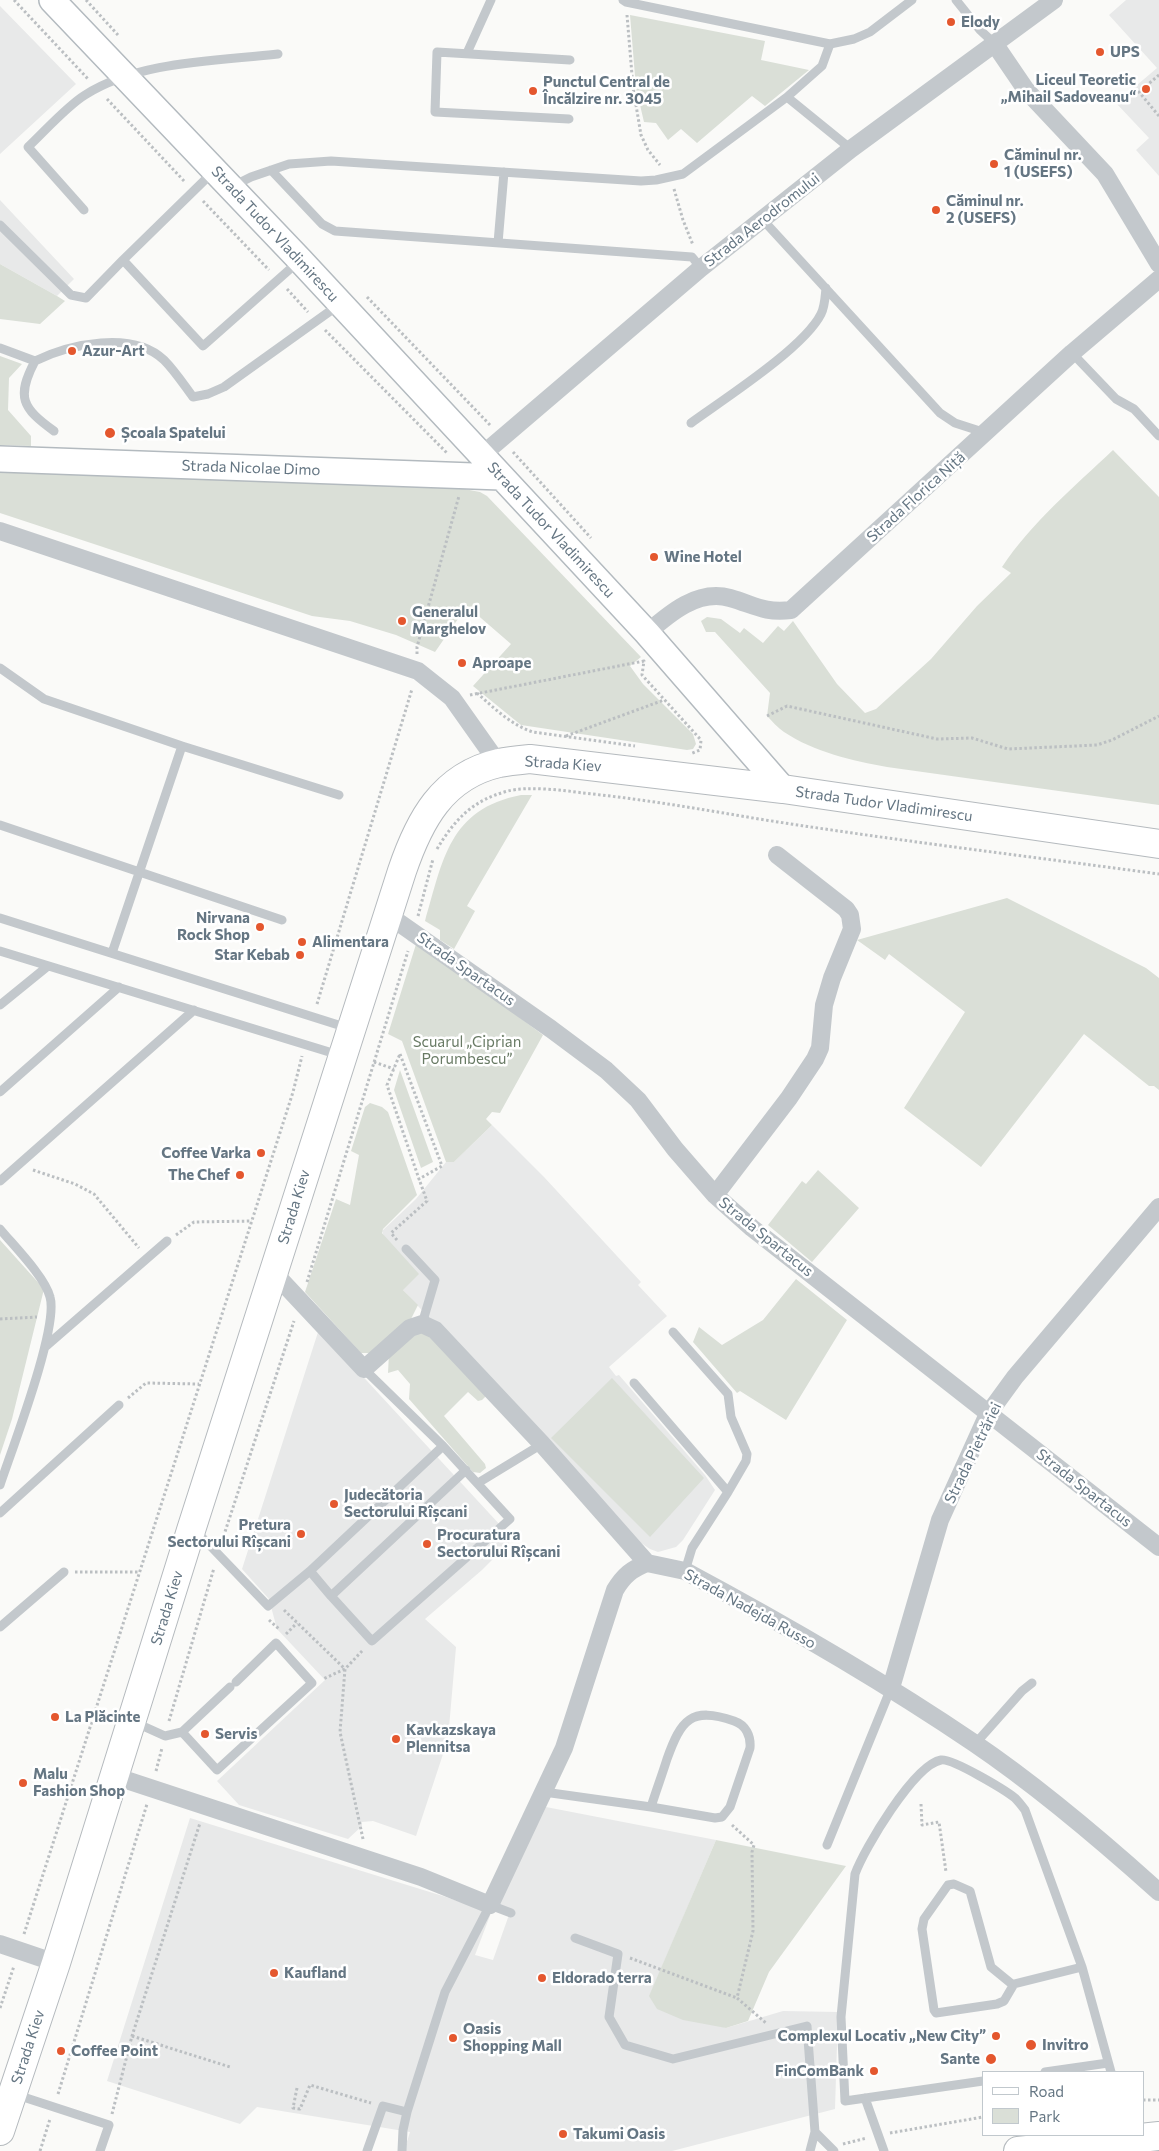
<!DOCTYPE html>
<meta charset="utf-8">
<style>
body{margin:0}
#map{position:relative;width:1159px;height:2151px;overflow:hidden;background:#fafaf8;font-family:Commissioner,sans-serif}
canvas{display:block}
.legend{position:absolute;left:982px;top:2071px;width:162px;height:65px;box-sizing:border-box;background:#fff;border:1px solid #c1c8cd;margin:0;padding:6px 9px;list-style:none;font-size:15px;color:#657683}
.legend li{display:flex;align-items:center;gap:10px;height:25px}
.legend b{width:25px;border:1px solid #c1c8cd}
</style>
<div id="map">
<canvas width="1159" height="2151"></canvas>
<ul class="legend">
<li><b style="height:6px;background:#fff"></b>Road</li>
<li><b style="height:14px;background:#dadfd7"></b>Park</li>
</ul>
</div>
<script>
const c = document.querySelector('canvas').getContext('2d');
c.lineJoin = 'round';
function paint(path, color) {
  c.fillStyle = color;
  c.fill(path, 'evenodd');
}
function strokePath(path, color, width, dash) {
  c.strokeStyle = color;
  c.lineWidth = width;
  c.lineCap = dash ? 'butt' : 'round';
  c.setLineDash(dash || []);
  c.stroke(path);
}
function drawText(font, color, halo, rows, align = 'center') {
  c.font = font + ' Commissioner,sans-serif';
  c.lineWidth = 5;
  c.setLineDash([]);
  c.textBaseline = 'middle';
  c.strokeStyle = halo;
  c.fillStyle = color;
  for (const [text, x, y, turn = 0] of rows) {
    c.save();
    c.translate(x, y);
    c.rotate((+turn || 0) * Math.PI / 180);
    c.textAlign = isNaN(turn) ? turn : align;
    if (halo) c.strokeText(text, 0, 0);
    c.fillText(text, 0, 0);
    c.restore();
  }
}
const built = new Path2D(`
 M1126,0H1159V176L1136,150L1149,138L1116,103L1157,68L1109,15Z
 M0,6L76,84L0,154Z
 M0,200L74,279L57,296L0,264Z
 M492,1125L544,1177L641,1282L638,1285L667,1316L609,1367L616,1376L619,1375L705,1475L715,1490L683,1540L676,1547L658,1552L650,1549L638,1541L403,1290L382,1231L416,1199L446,1162H454Z
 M319,1329L513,1539L482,1570L425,1619L456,1647L448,1739L416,1836L373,1821L362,1822V1826L348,1839L239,1805L217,1781L325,1680L277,1629L269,1599L242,1569Z
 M546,1807L716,1840L650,1995L726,2028L783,2011L838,2012L835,2109L672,2151H404L410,2132L257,2107L240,2124L107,2081L190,1818L446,1897L491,1913L475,1955L493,1960L510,1912L496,1906Z`);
const green = new Path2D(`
 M630,15L765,41L761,60L809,70L765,106L752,96L697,143L681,129L668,140L656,123L644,122L636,88Z
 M0,264L57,296L65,301L40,324L0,319Z
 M0,356L22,364L9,378L8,410L31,436V446L0,445Z
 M1113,450L1159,497V805L887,767C853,761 814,752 784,732C778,728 772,721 767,716L770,693L715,632H706L701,621L707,617L721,619L740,633L744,628L763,643L778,626L784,631L793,621L837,684L865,713L876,709L931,659L977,606L1011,573L1002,567C1032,522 1074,487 1113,450Z
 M0,471L459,488L480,492L487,496L641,657L630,666L643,684L693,734L696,744L693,749L687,750L521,725L473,686L511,644L467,606L435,652L396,635L350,621L312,616L0,513Z
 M521,795H532L467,906L475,911L454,949L440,940V930L425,921C443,860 449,809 521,795Z
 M1007,898L1146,968L1159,978V1090L1154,1086H1149L1084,1034L981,1167L904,1108L965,1012L889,954L885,960L857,940Z
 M417,941L543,1035L500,1113L492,1112L486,1119L492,1125L454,1162H446L402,1041L388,1034Z
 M400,1070L433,1162L421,1168L394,1090Z
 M370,1103L382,1107L388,1112L417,1195L383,1229L382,1233L419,1274L403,1290L418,1305L410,1321L370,1353H361L305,1292L336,1199L350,1205L359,1155L351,1151L365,1107Z
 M818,1170L859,1208L812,1262L768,1225L802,1181L806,1184Z
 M0,1240L44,1289L12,1419L0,1455Z
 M796,1279L847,1320L786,1420L740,1391L737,1393L693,1342L699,1327L722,1345L763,1320Z
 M423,1328L487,1395L482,1400L478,1401L468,1392L444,1416L485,1464L486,1468L480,1473L473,1472L409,1399L410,1384L398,1370L388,1373L389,1353Z
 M612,1378L704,1478L650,1537L551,1438Z
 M716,1840L846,1866L769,1972L748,2021L726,2028L683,2020L657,2009L649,1996Z`);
const path = new Path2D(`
 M14,0L89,80
 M86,0L118,35
 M627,15L633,87L641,135L648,150L660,165
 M1159,75L1139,92L1159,116
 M107,99L185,182
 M674,189L683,220L693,245
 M203,201L269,270
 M287,289L308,312
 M367,297L491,426
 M325,330L447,453
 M513,452L591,538
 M417,654V647L459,496
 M477,693C494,708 511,725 533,732L635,746
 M470,695L644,661L642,675L701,740L700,750L690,754
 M767,716L787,706L937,739L972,738L1008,749L1097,745L1112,740L1159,716
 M566,736L664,700
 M437,849C455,819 473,800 508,791C527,786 562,790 583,793C642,799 700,809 759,819C892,840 1026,856 1159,874
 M418,916L433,859
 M317,1004L412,689
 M400,1054L442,1166L419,1179L387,1085Z
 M374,1062L394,1069
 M33,1170L75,1184L94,1194L139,1248
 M176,1235L194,1222L252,1221
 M397,1240L391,1233L427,1201L419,1179
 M307,1282L408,951
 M0,1319L37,1317
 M128,1398L146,1383L199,1384
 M222,1541L294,1321
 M75,1572H140
 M284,1610L345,1669L323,1679
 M269,1620L279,1629
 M286,1634L297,1623
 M169,1721L214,1568
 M156,1771L162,1748
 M921,1804L922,1825L939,1822L946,1872
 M732,1825L754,1845L752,1852L753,1931L737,1998L766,2023
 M363,1839L340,1732L345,1669L363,1650
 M24,1934L293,1092L302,1056
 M630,1958L737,1998
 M0,2008L14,1966
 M132,2036L230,2067
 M297,2088L293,2108L300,2109L310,2085L371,2103
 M58,2094L147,1804
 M1143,2100H1159
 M112,2114L132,2036L200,1823
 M890,2133L983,2117
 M843,2144L867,2138
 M40,2151L50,2119`);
const service = new Path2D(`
 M623,0L626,2L830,44
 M956,0L980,30L994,43
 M467,53L491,0
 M787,97L851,149
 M569,119L435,112L437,52L570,60
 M271,170L322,224L335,231L692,257L701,268
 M214,171L123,260L203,346L298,262
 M231,187L251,177L289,164L331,161L641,181L656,180L683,174L787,97L822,66L830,44L854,39L870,32L912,0
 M84,210L28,147C44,132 67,106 85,95C138,61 216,61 278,54
 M763,220L940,413L955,423L986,433
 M0,225L71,295L86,298L123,260
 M498,243L504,172
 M0,348L35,361C16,397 22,408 54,431
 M1072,353L1116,399L1134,409L1159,436
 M35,361C70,344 133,330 164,360C175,371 184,385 193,397L208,394L224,387L340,304
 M691,423C724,399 804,348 821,314C825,306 825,297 826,288
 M0,668L44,699L182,746L112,953
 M182,746L339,795
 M0,825L282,920
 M0,918L348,1028
 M0,951L339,1055
 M0,1005L48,966
 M0,1092L119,987
 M0,1181L194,1010
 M0,1229C14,1246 45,1277 50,1297C59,1327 12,1449 0,1485
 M406,1249L435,1280L422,1324
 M673,1332L728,1394L731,1417L747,1454L746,1461L728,1492
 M45,1347L167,1241
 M634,1383L728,1492L692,1548L685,1571
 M478,1483L542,1444
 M0,1513L119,1405
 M196,1531L268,1606L310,1571L443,1446L364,1369
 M310,1571L331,1596L466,1470
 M331,1596L372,1641L510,1519L443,1446
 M0,1627L64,1572
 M134,1722L165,1736L182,1732L230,1687
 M182,1732L217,1770L312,1683L276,1643L236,1682
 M975,1744L1022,1691L1032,1683
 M544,1792L651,1807L715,1818L722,1817L730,1807L750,1748C751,1736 746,1725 734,1721C691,1706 681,1720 667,1759C662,1775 656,1791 651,1807
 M827,1845L891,1688
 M575,1938L618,1954L609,2017L625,2045L673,2059L807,2026L815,2132L810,2151
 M1013,1985L991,1967L970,1891L954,1884L948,1885L924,1919L922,1929L934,2010L936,2013L997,2004L1004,2001L1014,1984L1082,1967
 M1045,2072L1108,2063
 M983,2081L845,2101L841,2017L855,1874C864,1849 914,1765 941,1760C952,1758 1005,1790 1015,1798C1019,1802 1022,1806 1025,1810L1082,1967L1111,2072
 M14,2094L109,2125L100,2151
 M865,2098L884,2151
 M815,2132L834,2151
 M367,2151L383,2106L407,2112
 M402,2151L403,2130L407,2112L445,1992L490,1905L511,1913`);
const minor = new Path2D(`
 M994,43L1026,90L1105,174L1159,264
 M482,455L701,268L851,149L1054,0
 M0,531L418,671L452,698L498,763
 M647,633C670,613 698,589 730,598C755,605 763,613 791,610L1072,353L1159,279
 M388,915L551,1029L606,1070L638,1100L675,1149L715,1195L752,1228L1159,1547
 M715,1195L789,1098L815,1059L820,1048L824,1005L832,978L852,929L850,915L846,909L777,855
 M274,1273L364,1369L410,1328L422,1324L435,1330L542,1444L647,1563L685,1571C784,1624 881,1680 974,1743C1039,1787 1100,1839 1159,1892
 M891,1688L940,1520L988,1414L1015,1377L1159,1207
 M114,1776L421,1877L490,1905L564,1748L615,1590C624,1575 632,1569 647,1563
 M0,1944L56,1963`);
const secondary = new Path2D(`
 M52,0L300,260L647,633L783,789
 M0,459L501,477`);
const primary = new Path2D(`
 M0,2131L56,1963L192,1527L402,871C419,821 442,776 499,763C509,761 520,760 530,759L783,789L1159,844
 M1018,2151L1159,2136`);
const markers = [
 [951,22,5,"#e4572e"],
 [1100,52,5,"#e4572e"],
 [1146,89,5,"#e4572e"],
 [533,91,5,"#e4572e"],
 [994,164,5,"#e4572e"],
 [936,210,5,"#e4572e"],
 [72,351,5,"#e4572e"],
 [110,433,6,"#e4572e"],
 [654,557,5,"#e4572e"],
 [402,621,5,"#e4572e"],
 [462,663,5,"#e4572e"],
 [260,927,5,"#e4572e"],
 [302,942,5,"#e4572e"],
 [300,955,5,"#e4572e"],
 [261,1153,5,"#e4572e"],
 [240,1175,5,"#e4572e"],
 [334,1504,5,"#e4572e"],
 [301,1534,5,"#e4572e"],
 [427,1544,5,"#e4572e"],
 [55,1717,5,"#e4572e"],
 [205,1734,5,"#e4572e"],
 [396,1739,5,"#e4572e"],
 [23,1783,5,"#e4572e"],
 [274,1973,5,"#e4572e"],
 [542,1978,5,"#e4572e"],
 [996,2036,5,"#e4572e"],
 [453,2038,5,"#e4572e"],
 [1031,2045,6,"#e4572e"],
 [61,2051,5,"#e4572e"],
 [991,2059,6,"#e4572e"],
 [874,2071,5,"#e4572e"],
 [563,2134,5,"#e4572e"]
];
const poiNames = [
 ["Elody",961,22],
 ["UPS",1110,52],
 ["Liceul Teoretic",1136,80,"right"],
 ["„Mihail Sadoveanu“",1136,97,"right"],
 ["Punctul Central de",543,82],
 ["Încălzire nr. 3045",543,99],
 ["Căminul nr.",1004,155],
 ["1 (USEFS)",1004,172],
 ["Căminul nr.",946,201],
 ["2 (USEFS)",946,218],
 ["Azur-Art",82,351],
 ["Școala Spatelui",121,433],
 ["Wine Hotel",664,557],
 ["Generalul",412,612],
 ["Marghelov",412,629],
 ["Aproape",472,663],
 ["Nirvana",250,918,"right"],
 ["Rock Shop",250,935,"right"],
 ["Alimentara",312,942],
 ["Star Kebab",290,955,"right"],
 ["Coffee Varka",251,1153,"right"],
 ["The Chef",230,1175,"right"],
 ["Judecătoria",344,1495],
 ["Sectorului Rîșcani",344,1512],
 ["Pretura",291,1525,"right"],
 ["Sectorului Rîșcani",291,1542,"right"],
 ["Procuratura",437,1535],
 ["Sectorului Rîșcani",437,1552],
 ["La Plăcinte",65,1717],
 ["Kavkazskaya",406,1730],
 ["Plennitsa",406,1747],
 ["Servis",215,1734],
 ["Malu",33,1774],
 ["Fashion Shop",33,1791],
 ["Kaufland",284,1973],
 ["Eldorado terra",552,1978],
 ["Oasis",463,2029],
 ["Shopping Mall",463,2046],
 ["Complexul Locativ „New City”",986,2036,"right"],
 ["Invitro",1042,2045],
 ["Coffee Point",71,2051],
 ["Sante",980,2059,"right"],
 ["FinComBank",864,2071,"right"],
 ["Takumi Oasis",573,2134]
];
const streetNames = [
 ["Strada Aerodromului",762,220,-38],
 ["Strada Tudor Vladimirescu",275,234,47],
 ["Strada Nicolae Dimo",251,468,2],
 ["Strada Florica Niță",916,497,-42],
 ["Strada Tudor Vladimirescu",551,530,47],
 ["Strada Kiev",563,764,4],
 ["Strada Tudor Vladimirescu",884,804,8],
 ["Strada Spartacus",466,969,35],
 ["Strada Kiev",294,1207,-73],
 ["Strada Spartacus",766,1237,39],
 ["Strada Pietrăriei",973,1453,-64],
 ["Strada Spartacus",1084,1488,38],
 ["Strada Kiev",167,1608,-73],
 ["Strada Nadejda Russo",750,1609,29],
 ["Strada Kiev",28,2047,-72]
];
const parkNames = [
 ["Scuarul „Ciprian",467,1042],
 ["Porumbescu”",467,1059]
];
paint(built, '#e8e9e9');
paint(green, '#dadfd7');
strokePath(secondary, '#b3babf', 28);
strokePath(primary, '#b5babe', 30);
strokePath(path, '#bbbfc2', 3, [2.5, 2.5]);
strokePath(service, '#c3c8cc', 9);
strokePath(minor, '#c3c8cc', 18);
strokePath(secondary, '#fff', 25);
strokePath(primary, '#fff', 28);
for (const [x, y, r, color] of markers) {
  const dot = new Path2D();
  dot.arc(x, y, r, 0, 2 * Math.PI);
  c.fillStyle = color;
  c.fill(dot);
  strokePath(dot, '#fff', 2);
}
drawText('bold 15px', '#657683', '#fff', poiNames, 'left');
drawText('15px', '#657683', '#fff', streetNames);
drawText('15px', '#687a64', '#fff', parkNames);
</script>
